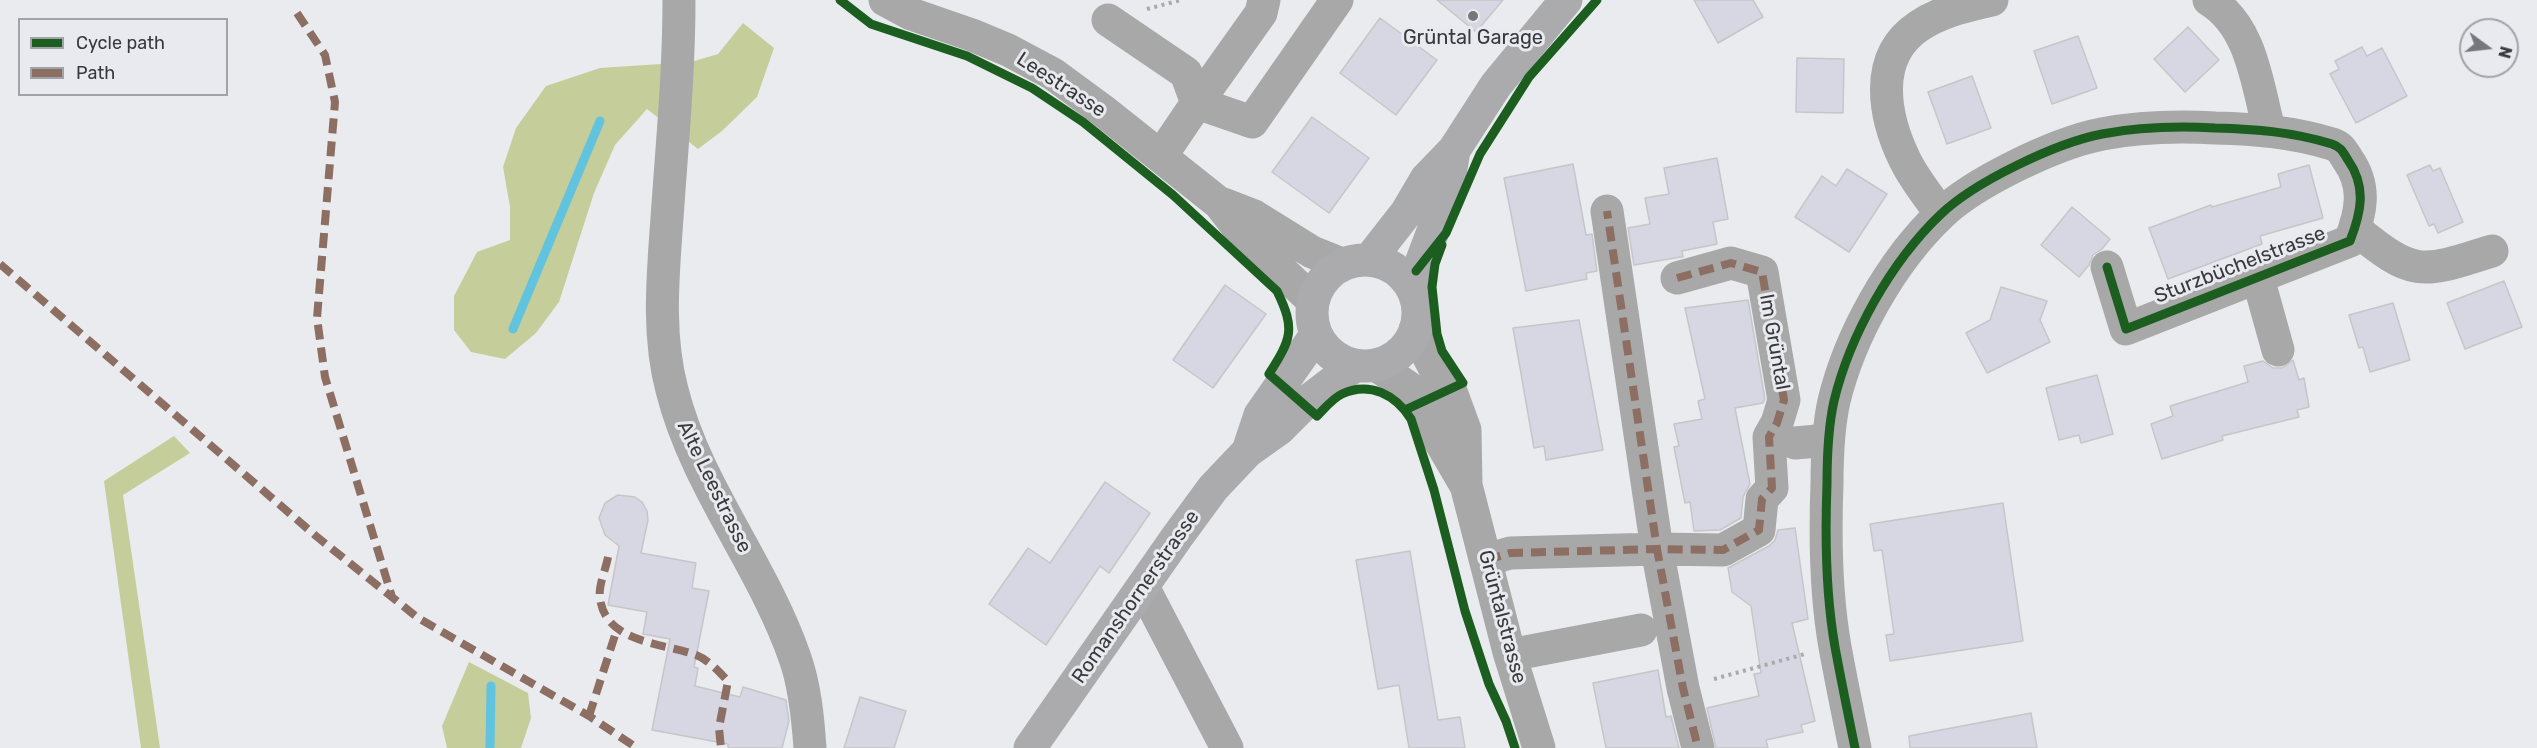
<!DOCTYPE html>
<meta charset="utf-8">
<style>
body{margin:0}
#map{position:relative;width:2537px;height:748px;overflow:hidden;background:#eaebee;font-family:Rubik,sans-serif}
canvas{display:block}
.legend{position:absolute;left:18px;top:18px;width:210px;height:78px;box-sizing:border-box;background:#e9eaef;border:2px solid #a2a3a7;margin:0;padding:8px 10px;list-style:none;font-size:18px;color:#38393b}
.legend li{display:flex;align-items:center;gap:12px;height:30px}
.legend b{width:30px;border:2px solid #a2a3a7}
.north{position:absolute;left:2459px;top:18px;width:60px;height:60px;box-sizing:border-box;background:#e9eaef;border:2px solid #a2a3a7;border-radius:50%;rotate:105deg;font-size:16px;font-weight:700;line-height:24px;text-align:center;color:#38393b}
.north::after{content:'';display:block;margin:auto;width:21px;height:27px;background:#76777a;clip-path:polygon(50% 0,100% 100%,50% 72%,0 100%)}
</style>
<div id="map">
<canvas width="2537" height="748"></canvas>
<ul class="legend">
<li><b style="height:8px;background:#1b5e20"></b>Cycle path</li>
<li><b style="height:8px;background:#8d6e63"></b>Path</li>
</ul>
<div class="north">N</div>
</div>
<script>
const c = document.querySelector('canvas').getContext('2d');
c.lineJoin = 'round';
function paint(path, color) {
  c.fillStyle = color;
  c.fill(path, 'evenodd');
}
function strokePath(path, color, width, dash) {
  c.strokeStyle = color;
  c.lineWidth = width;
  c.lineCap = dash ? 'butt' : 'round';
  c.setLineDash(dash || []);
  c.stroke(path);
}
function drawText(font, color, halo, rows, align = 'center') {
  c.font = font + ' Rubik,sans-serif';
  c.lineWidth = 6;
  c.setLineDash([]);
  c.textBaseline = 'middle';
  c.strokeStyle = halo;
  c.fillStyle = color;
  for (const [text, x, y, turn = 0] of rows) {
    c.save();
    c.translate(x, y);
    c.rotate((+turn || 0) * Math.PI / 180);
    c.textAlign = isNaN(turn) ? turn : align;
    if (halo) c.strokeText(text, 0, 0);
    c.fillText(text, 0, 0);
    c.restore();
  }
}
const forest = new Path2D(`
 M743,23L774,48L757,97L722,131L698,149L647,109L615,145L594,193L559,302L536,333L505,359L471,352L454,330V296L477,252L510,240V207L503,167L516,128L546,86L600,68L691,62L718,54Z
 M174,436L190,453L123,495L160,748H141L104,481Z
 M469,662L528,693L531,718L521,748H447L442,726Z`);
const stream = new Path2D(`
 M513,329L600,121
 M490,748L491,686`);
const building = new Path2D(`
 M1437,0H1503L1476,32Z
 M1694,0H1753L1763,17L1718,43Z
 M1380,18L1437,60L1396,115L1340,73Z
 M2188,27L2219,60L2185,92L2154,59Z
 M2078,36L2097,88L2052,104L2034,51Z
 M2362,47L2367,56L2382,48L2407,96L2356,123L2330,74L2339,69L2335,61Z
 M1797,58L1844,59L1843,113L1796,112Z
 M1972,76L1991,128L1947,144L1928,92Z
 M1312,117L1369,158L1329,213L1272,172Z
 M1717,158L1728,219L1713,222L1717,244L1682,251L1683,257H1681L1634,265L1628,228L1650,224L1645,198L1669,194L1664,168Z
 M1573,164L1586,235L1592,234L1597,271L1586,273L1587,279L1526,291L1504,178Z
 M2309,165L2323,218L2260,236L2262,244L2168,279L2149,228L2211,205L2212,207L2281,187L2278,174Z
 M2430,165L2433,171L2440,168L2463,222L2438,233L2434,224L2429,226L2407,175Z
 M1847,169L1887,194L1849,252L1795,217L1822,176L1836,186Z
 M2072,207L2110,239L2102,249L2093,255L2089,265L2079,277L2041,245Z
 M2504,281L2522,327L2465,349L2447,303Z
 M1225,285L1266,314L1213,388L1173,360Z
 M2001,287L2047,301L2040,320L2050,342L1987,373L1966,333L1990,320Z
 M1748,300L1765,399L1763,403L1735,408L1750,484L1743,497L1741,518L1720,530L1694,531L1690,502L1685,503L1674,447L1679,446L1674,424L1702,419L1698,401L1705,399L1685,308Z
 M2393,303L2410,360L2370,372L2363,347L2359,348L2349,315Z
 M1579,320L1603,450L1546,460L1544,446L1534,448L1513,328Z
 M2293,360L2299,380L2304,378L2309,407L2297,410L2299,417L2222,436L2223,440L2162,459L2151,424L2173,416L2170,406L2248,382L2244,366L2263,361L2273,368H2282Z
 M2097,375L2113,434L2081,443L2079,435L2059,440L2046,388Z
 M1105,482L1150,513L1109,573L1100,566L1046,645L989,604L1028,548L1050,563Z
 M618,495L635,497L642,502L647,511L648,520L641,553L696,563L692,588L709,591L694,667L698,668L695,686L740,697L743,687L786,700L789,721L782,748H728V744L652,730L670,639L643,634L647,612L608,605L619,546L605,535L599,518L605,503Z
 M2003,503L2023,641L1890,661L1886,635L1894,634L1882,550L1874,551L1870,524Z
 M1795,528L1808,619L1792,623L1815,721L1801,725L1803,732L1766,740L1768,748H1716L1707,708L1759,696L1754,674L1761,673L1751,606L1732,592L1728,568L1769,546L1775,540L1778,530Z
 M1410,551L1438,720L1460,717L1465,748H1409L1399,685L1378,689L1356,560Z
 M1658,670L1666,717L1671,716L1679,748H1606L1593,683Z
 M860,697L906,711L894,748H844Z
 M2031,713L2037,748H1910L1909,736Z`);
const path = new Path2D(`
 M1147,9L1181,0
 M1714,679L1805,654`);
const minor = new Path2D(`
 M679,0C679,73 672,145 667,218C663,275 657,334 672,390C696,486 763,565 795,658C805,686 808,719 810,748
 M885,0L911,14L972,35L1008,50L1053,74L1102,110L1219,203L1243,234L1312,300
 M1264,0L1261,13L1197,103L1252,122L1337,0
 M2209,0C2252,26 2257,84 2269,129
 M1108,20L1186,73L1197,103L1161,156
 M1223,204L1254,216L1312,252L1342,264
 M1941,214C1929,197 1914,179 1905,160C1884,117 1872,57 1919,26C1941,11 1967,6 1992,0
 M2355,229C2414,277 2420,274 2492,251
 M1677,278L1731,263L1762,272L1784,400L1777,423L1769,437L1772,488L1762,499L1759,530L1723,550L1657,549L1683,688L1698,748
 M2258,278L2278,350
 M1415,330L1434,367L1450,389L1465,430L1466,485L1509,652L1539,748
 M1376,365L1408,387L1423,402L1437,436L1465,484
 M1795,443L1828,440
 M1486,560L1510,553L1657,549L1607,211
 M1143,587L1227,748
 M1510,655L1641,630
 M1855,748C1848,714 1841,680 1835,647C1826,596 1825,536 1827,484C1827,456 1828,428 1834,401C1850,335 1891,262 1940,215C1974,182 2056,143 2102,134C2139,127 2178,126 2215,128C2256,129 2293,132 2332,144C2341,147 2343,152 2348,160C2367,187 2361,213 2350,241L2126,329L2107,267`);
const major = new Path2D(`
 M1370,259L1406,213L1426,179L1454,150L1496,85L1566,0
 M1312 313a53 53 0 1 1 106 0a53 53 0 1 1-106 0Z
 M1412,287L1447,194L1454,150
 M1248,451L1260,415L1316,335
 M1030,748L1177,537L1213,488L1248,451L1279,429L1304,404L1354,366`);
const quiet = new Path2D(`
 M297,13L325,55L335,102L317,318L325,377L392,597
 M0,264L316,536L418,618L589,716L637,748
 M1677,278L1731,263L1762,272L1784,400L1777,423L1769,437L1772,488L1762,499L1759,530L1723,550L1657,549L1683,688L1698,748
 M608,557C606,569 598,586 600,598C605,643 663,643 696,655C709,660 719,672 728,681L719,728L721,748
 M1486,560L1510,553L1657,549L1607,211
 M589,716L617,629`);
const cycleway = new Path2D(`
 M840,0L871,24L967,56L1032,88L1083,122L1173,195L1277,291C1296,330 1291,339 1269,374L1317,416C1324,409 1333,398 1342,394C1370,381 1396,395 1411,419L1434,490L1465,611L1489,684L1506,721L1515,748
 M1416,271L1446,233L1480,154L1529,77L1597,0
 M1405,410L1463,383L1442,351L1437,334L1432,287L1435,264L1442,245
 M1855,748C1848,714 1841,680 1835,647C1826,596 1825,536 1827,484C1827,456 1828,428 1834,401C1850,335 1891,262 1940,215C1974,182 2056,143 2102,134C2139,127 2178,126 2215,128C2256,129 2293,132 2332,144C2341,147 2343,152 2348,160C2367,187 2361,213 2350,241L2126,329L2107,267`);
const markers = [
 [1473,16,6,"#76777a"]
];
const poiNames = [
 ["Grüntal Garage",1473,38]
];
const streetNames = [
 ["Leestrasse",1061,85,33],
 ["Sturzbüchelstrasse",2240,265,-21],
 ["Im Grüntal",1774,342,80],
 ["Alte Leestrasse",714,487,64],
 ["Romanshornerstrasse",1136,597,-55],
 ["Grüntalstrasse",1502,617,75]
];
paint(forest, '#c5ce9a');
strokePath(stream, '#62c3df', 9);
paint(building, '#d6d7e3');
strokePath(building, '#c5c6c8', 1.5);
strokePath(path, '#a9a9aa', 4, [3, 4.5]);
strokePath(minor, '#a9a8a8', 33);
strokePath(major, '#ababad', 33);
strokePath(quiet, '#8d6e63', 8, [15, 8]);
strokePath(cycleway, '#1b5e20', 9);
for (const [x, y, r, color] of markers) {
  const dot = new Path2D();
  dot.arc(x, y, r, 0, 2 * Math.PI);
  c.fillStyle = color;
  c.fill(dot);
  strokePath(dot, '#e9eaef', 2);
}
drawText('20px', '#38393b', '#e9eaef', poiNames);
drawText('20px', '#38393b', '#e9eaef', streetNames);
</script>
